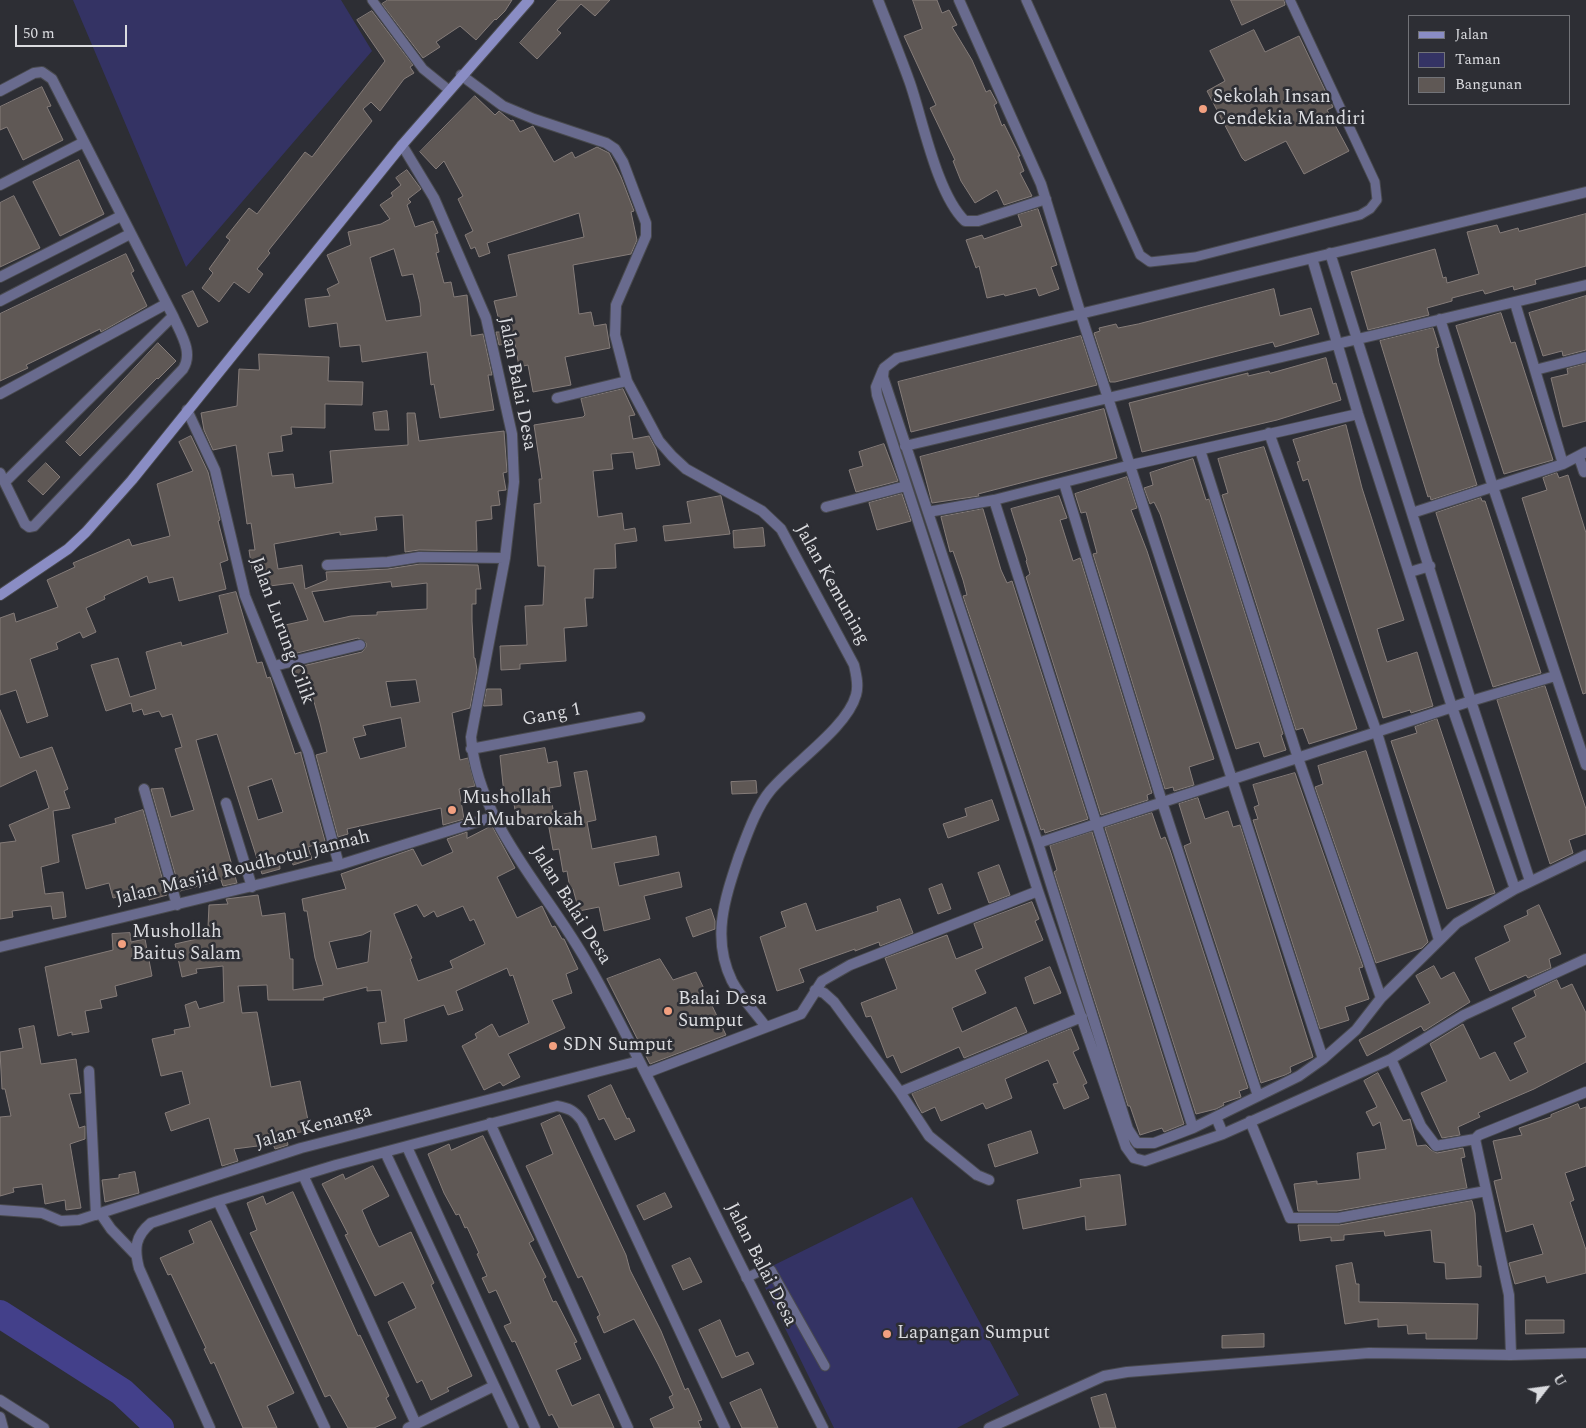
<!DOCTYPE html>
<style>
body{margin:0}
#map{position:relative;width:1586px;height:1428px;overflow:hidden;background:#2d2e34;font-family:Spectral,serif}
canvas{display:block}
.legend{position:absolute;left:1408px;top:15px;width:162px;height:90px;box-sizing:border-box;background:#2d2e34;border:1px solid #727378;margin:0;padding:6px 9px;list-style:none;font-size:15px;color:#dadbdf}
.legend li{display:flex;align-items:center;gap:10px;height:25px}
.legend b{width:25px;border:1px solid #727378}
.north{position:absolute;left:1521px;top:1363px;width:50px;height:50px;-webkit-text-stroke:4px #2d2e34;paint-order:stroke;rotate:60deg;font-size:14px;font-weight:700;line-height:20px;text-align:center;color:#dadbdf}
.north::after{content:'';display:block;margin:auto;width:18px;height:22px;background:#dadbdf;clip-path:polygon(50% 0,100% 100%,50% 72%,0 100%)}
.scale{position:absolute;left:15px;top:25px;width:112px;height:22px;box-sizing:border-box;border:2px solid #dadbdf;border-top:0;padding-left:6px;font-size:15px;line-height:18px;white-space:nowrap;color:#dadbdf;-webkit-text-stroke:4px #2d2e34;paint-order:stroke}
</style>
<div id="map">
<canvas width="1586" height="1428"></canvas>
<ul class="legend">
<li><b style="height:6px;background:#8a8dc4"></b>Jalan</li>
<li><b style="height:14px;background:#343364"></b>Taman</li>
<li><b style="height:14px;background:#5f5855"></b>Bangunan</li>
</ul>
<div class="north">U</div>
<div class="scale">50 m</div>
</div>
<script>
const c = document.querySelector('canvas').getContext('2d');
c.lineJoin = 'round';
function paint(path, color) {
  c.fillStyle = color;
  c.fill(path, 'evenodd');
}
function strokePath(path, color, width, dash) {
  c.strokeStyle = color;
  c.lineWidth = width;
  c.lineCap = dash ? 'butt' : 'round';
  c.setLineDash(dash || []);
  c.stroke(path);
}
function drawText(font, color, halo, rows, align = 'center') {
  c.font = font + ' Spectral,serif';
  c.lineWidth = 5;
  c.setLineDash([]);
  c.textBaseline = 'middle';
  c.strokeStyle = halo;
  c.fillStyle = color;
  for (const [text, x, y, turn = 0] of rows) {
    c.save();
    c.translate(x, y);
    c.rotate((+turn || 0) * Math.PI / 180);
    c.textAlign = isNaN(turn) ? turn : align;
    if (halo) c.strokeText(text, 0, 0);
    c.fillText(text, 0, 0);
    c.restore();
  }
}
const green = new Path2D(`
 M73,0H341L372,51L186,267Z
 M912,1197L1019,1395L957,1428H834L758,1273Z`);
const river = new Path2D(`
 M0,1314L122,1392L160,1428`);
const building = new Path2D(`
 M388,0H512L505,11L496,20L495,19L476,40L460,26L436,42L440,47L423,58L382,4Z
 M558,0H610L595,16L581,4L557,30L561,33L537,59L520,43Z
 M913,0H937L942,13L949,10L957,25L952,27L972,60L986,92L990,90L997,103L994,105L1002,126L1004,124L1020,156H1018L1024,171L1020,173L1032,196L1004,205L997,190L975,203L961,181L953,161L955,160L930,108L936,105L904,36L922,29Z
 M1231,0H1284L1285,5L1242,25Z
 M372,11L413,65L410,67L414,73L404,79L380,111L371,102L363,109L372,121L268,251L270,253L257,269L263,274L249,293L234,282L219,302L202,288L213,273L209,269L230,240L226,237L249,208L257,214L305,152L312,157L385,61L357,20Z
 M1254,30L1265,52L1299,36L1333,107L1327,110L1349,151L1304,174L1286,141L1245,161L1242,158L1207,91L1225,81L1210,51Z
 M42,87L51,106L47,107L63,140L23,160L7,127L0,130V107Z
 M475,96L495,115L499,111L511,121L513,120L520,132L533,126L554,162L572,152L575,158L597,147L609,153L621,177L634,211L631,212L637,240L631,254L573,265L579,314L591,312L594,326L606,324L610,348L565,357L571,385L533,392L528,365L519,367L515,343L499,345L496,332H502L494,301L517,296L508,255L584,237L579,213L487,243L490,253L479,257L475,247L471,249L465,235L473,231L458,199L463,196L444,161L436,169L420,152Z
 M79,160L104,214L60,236L33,182Z
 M407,170L421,189L408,199L411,202L407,205L415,227L433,221L438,233L435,234L439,252L436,253L444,283L451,282L454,297L467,295L471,336L483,334L492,375H488L494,410L440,418L434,384L431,385L427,352L362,362L360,345L340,347L337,323L309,327L305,299L330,296L327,289L339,283L327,255L351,245L348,232L381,224L390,219L380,205L393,196L391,193L401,185L396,178ZM394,249L402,276L413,274L420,303L421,316L386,321L370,258Z
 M14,196L40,248L0,267V203Z
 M1038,209L1057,265L1051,267L1059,289L1039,296L1036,288L1005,296L1004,294L987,298L979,266L976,268L966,240L982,235L984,239L1022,226L1018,215Z
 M1586,214V266L1535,280L1536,284L1514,290L1513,286L1485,294L1483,290L1452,298V301L1427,308L1429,315L1368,330L1351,272L1435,249L1443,278L1446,277L1447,283L1479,274L1467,232L1497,225L1500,233L1518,228L1519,231Z
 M126,254L134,271L131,273L147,306L101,332L100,329L26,365L28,368L0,381V314Z
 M1274,289L1280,316L1311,308L1319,334L1275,347L1273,342L1115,382H1110L1094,333L1100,331L1099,328L1116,324L1118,328L1138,324Z
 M193,291L208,322L198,327L182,296Z
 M1586,296V350L1563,356L1562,351L1543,356L1529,313Z
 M1501,313L1511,343L1515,342L1553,460L1504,474L1456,326Z
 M1433,328L1439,347L1436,348L1439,363L1477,485L1431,500L1430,496L1428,497L1380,341Z
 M1081,336L1097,385L911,432L898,382Z
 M158,343L176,361L158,379L157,378L80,456L66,442Z
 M259,354L329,357L328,381L363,382L362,405L325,404V428L291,427L292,434L281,436L283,451L268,453L272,476L293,474L295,488L333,483L330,451L408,445L407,413H415L419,441L504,431L507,472L503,473L506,490L498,491L500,505L491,506L492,519L476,521L477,551L419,550L405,552L403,515L375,517L377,530L340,535V532L274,544L278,569L302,565L305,589L327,580L326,572L388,569L420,564L478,565L481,589H476V604H472V621L474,658H475L477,670L470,708L452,713L460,760L468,758L475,786L459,789L464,819L443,825L441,808L347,829L348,834L338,837L316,755L327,752L320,723L311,691L301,694L294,668L362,652L366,647V643L358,638L285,656L276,627L308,620L293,583L262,587L259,569L252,570L249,550H255L251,523L247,524L236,445L213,450L204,430L201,413L237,406L239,369L259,370ZM391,582L392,587L427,583V609L377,612V615L351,616L324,622L312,592ZM416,680L420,702L391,707L386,682ZM401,718L406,747L360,759L353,738L366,735L363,726Z
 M1326,358L1333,384L1336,383L1341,400L1277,420L1142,452L1129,403L1248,373V376L1269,371L1270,373Z
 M1586,364V421L1563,427L1551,378L1568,374L1567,369Z
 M623,389L635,415L629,416L633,439L649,436L656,449L660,465L636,469L633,452L611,454L613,469L593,471L598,517L622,513L624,530L635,528L637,541L615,544L616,568L594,569L593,598H585L587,626L564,628L566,661L520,664V669L501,670L500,646L527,645L525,606L543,605L545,566H538L534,504L541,503L539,479H542L534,425L583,417L585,415L581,399Z
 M1104,409L1117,458L978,494L979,496L932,503L920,457Z
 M387,411L389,430H375L373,413Z
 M1346,425L1362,488L1404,620L1377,629L1381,643L1387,662L1417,652L1433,706L1411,713L1410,710L1383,718L1308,479L1303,481L1297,462L1300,461L1293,440Z
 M191,436L208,472L220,520L218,521L228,560L220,563L226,589L179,601L173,577L149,583L147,576L104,596L105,599L86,608L96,632L83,638L80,632L56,643L58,649L30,659L48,716L27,723L16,690L0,695V618L14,613L16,622L58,607L47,580L75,567L73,563L129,539L132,546L170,536L157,484L193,471L179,442Z
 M884,444L898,481L856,492L849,470L863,466L859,452Z
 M1264,447L1357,729L1309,744L1303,728L1296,730L1222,495L1228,493L1218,459Z
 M1193,459L1206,500L1209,499L1283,734L1281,735L1286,750L1264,757L1259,742L1236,749L1160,514L1154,502L1150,504L1144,488L1153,485L1150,473Z
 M46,463L60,477L43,495L28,481Z
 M1557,473L1559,478L1568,475L1586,533V693L1583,694L1522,498L1547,490L1543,478Z
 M1127,477L1137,508L1131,510L1147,551L1214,759L1189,767L1194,785L1174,791L1173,787L1165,789L1093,554L1097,553L1086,512L1081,513L1075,494Z
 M902,494L911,521L877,530L869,503Z
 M721,496L730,534L665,541L663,526L691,523L687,502Z
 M1059,496L1067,518L1060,520L1073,561L1080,558L1152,793L1147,795L1148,800L1101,815L1026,577L1030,574L1026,561L1027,560L1011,509Z
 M1481,498L1482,501H1485L1541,673L1493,687L1436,513Z
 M983,509L1001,570L1007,583L1012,581L1088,819L1045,833L1044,829L1041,830L963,596L967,595L963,580L953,551L950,552L941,517Z
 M763,528L765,546L734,548L733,531Z
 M236,592L257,663L262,662L267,678L270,677L295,754L301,752V754L325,841L308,847L312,859L293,865L291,855L279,857L280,869L262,874L217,734L196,740L237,883L223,886L221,880L180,891L151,789L163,788L171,817L194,810L175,749L182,747L172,714L162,717L159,711L144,715L142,709L133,712L131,703L106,711L91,665L118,658L130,697L156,689L146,652L181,642L182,646L228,633L219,596ZM272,779L283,812L258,820L248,787Z
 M1545,686L1586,809V834L1569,840L1573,853L1550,864L1497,700Z
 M487,689H501L502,705L484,706Z
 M0,710L20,758L52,747L68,789L64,791L70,808L53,811L59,862L41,867L45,894L63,892L66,917L53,919L51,906L12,911L13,917L0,919V843L16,841L9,825L49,808L36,770L0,787Z
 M1437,719L1495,893L1447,909L1391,741L1417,733L1415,727Z
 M545,748L548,763L557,761L561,786L549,788L554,814L517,821L512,793L504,794L500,756Z
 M1366,751L1428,942L1422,948L1376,963L1315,787L1323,784L1318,766Z
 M587,771L596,820L587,822L592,849L656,836L659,855L614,863L619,886L679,872L682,887L644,896L650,919L604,931L599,907L579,911L573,889H570L567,871L563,872L559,849L553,850L547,817L581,811L574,773Z
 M1295,773L1363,967L1359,968L1369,999L1345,1007L1349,1020L1320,1029L1253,820L1258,819L1254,807L1259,805L1253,785Z
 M756,781L757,793L732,794L731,782Z
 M1198,798L1205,819L1228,811L1233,827L1240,825L1313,1057L1290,1067L1291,1072L1285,1075L1261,1083L1184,846L1191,843L1179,804Z
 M992,800L999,820L948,838L943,824L967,816L965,809Z
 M143,810L167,895L149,900L146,890L113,898L109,883L86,889L72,835L116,823L115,819Z
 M1152,813L1161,839L1165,837L1170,850L1248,1088L1239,1091L1241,1097L1223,1103L1224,1105L1216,1109L1196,1114L1105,828Z
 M492,826L515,868L497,877L517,918L542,906L552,927L555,926L562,939H564L578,969L566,974L572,993L552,1000L565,1028L508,1054L520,1077L503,1086L500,1082L484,1090L462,1046L477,1038L475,1034L492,1024L499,1037L529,1023L513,975L510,976L507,968L456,991L463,1010L448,1015L444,1005L404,1019L407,1041L381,1044L378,1023L386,1022L381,990L367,991V987L323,998L324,1000H268L267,985L238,986L242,1013L257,1012L271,1087L300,1081L310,1130L286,1135L288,1145L275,1149L273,1144L234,1149L238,1161L222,1166L209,1118L171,1131L165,1113L190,1104L182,1071L161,1076L152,1039L175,1034L174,1030L190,1027L185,1005L196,1001L199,1009L224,1002L223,966L196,969L197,973L182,977L175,944L197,939L195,929L208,927L209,905L228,904L226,899L258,895L262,916L285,913L290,959H293V990L323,985L315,958L307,911H304L302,899L346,889L341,874L413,849L422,866L453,852L447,839L467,832V838ZM417,905L424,917L434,911L437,917L463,906L470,921L474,919L485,944L450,961L453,968L418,981L410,959L412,958L394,914ZM371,931L368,962L337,969L329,942L362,935Z
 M1092,832L1184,1124L1164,1132L1162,1128L1140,1135L1130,1106H1128L1054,872L1057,870L1050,846Z
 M999,865L1010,895L989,903L978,873Z
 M942,884L951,909L938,914L929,889Z
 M900,899L913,933L880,946L879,942L855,951V949L799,969L804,982L777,991L760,937L786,927L781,912L806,903L816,931L878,911L877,907Z
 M1032,902L1039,919L1035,921L1043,940L975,970L986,993L952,1008L962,1032L1016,1007L1027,1032L964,1058L959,1047L901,1073L893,1055L887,1058L871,1016L866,1017L861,1003L897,989L885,958L947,935L956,959L983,948L974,924Z
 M1539,905L1561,954L1549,959L1551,968L1528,978L1526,975L1490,991L1475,958L1510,941L1504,926L1528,915L1527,911Z
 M711,909L715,921V929L693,937L686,918Z
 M130,933L131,942L145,939L152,976L115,986L117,996L100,1000L102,1008L85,1011L89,1032L72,1035V1032L58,1036L45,967L113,950L112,934Z
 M660,959L673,980L696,972L726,1035L650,1064L607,979Z
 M1434,966L1441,979L1454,972L1470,1002L1424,1031L1421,1026L1367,1056L1359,1040L1430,1003L1416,976Z
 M1050,967L1061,993L1034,1004L1025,978Z
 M1557,980L1561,989L1572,984L1586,1013V1062L1534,1089L1478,1113L1480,1117L1458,1127L1460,1135L1442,1138L1421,1093L1447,1081L1430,1044L1463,1024L1480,1059L1495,1052L1510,1081L1528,1072L1514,1043L1526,1037L1512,1008L1536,996L1534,991Z
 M34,1026L41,1064L76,1059L81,1093L69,1094L79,1128L85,1126V1139L70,1144L81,1208L66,1210L65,1200L45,1204L42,1184L13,1188L14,1192L0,1196V1117L11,1116L5,1089H2L0,1052L23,1048L19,1029Z
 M1071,1029L1079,1049L1073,1052L1087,1083L1083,1085L1089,1098L1064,1109L1053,1084L1058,1083L1048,1060L1005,1079L1012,1098L986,1109L983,1103L941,1121L935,1107L922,1113L918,1106L912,1094Z
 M1378,1073L1403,1121L1410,1119L1417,1146L1426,1145L1431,1150L1437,1153L1463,1148L1465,1157L1461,1158L1467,1188L1337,1211H1298L1294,1184L1317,1181V1184L1360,1179L1357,1153L1386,1149L1380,1122L1373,1126L1366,1112L1377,1107L1364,1081Z
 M611,1085L627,1119L629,1118L635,1131L615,1140L604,1118L599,1120L588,1096Z
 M1578,1104L1580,1109L1586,1107V1166L1565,1173L1574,1200L1570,1202L1586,1250V1273L1547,1283L1545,1276L1515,1284L1509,1263L1543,1254L1533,1224L1506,1232L1494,1181L1502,1179L1493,1141L1522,1135L1519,1128L1551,1117V1115Z
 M560,1115L626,1255L630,1270L661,1331L685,1390L688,1388L697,1408L702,1420L698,1421L701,1428H654L650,1419L674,1408L669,1397L673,1395L658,1364L634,1319L604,1333L597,1317L600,1315L582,1276L578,1278L526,1166L553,1154L541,1124Z
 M1031,1131L1038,1153L995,1167L988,1145Z
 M483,1136L534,1240L529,1243L546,1277L543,1279L553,1302L556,1301L577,1342L574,1343L581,1359L556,1370L572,1406L599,1394L614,1428H559L552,1414L549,1416L515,1341L512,1342L504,1326L511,1323L496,1290L489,1293L482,1278L487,1276L477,1254L479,1253L467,1227L465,1228L459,1214L456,1215L444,1193L428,1154L449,1144L451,1150Z
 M373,1166L389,1196L362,1210L372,1233L379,1247L411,1232L434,1283L431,1285L472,1376L447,1388L449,1391L431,1400L422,1380L417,1383L388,1322L416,1308L403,1282L375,1296L345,1235L348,1234L322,1184L343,1174L345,1179Z
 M135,1172L139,1193L105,1202L102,1180L119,1178V1175Z
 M1120,1175L1126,1225L1086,1230L1085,1216L1023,1229L1017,1200L1081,1187L1080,1180Z
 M293,1192L358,1336L360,1335L389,1396L386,1398L396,1418L374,1428H348L330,1395L325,1397L250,1233L257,1230L247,1203L263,1196L266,1204Z
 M665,1193L672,1207L644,1220L637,1206Z
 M1472,1201L1475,1213L1478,1266H1481V1277L1446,1279L1445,1263L1434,1262L1431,1230L1385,1236L1384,1231L1344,1235V1240L1331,1241V1237L1300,1241L1298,1225H1339Z
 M211,1221L294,1393L267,1406L277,1428H243L214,1362L211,1364L204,1349L206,1348L171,1274L168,1275L160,1258L194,1243L189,1231Z
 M690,1258L702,1282L683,1290L672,1266Z
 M1352,1263L1356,1284H1359V1302L1478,1304L1477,1339H1426V1333L1408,1334L1407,1325L1378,1327V1319L1345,1324L1336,1266Z
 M720,1320L736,1357L748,1352L754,1364L722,1378L699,1330Z
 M1526,1320H1564V1333L1526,1334Z
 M1264,1334V1347L1222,1348V1336Z
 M761,1389L778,1428H742L730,1403Z
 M1106,1394L1116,1428H1100L1091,1398Z`);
const service = new Path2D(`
 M372,0L423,69L449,90
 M1026,0L1140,255L1150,262L1195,257L1360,215L1370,209L1377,200L1375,182L1290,0
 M746,1278L765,1269L771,1270L825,1366`);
const minor = new Path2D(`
 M878,0C889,28 900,55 910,83C923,121 937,194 965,221H978L1046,199
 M959,0L1041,184L1081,315L1323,1059
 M461,75L503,106L534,119L606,143L615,149L623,162L646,223V236L616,305L615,335L627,381L659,441L672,456L686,469L762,511L781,529L854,665C856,674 859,685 856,695C847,728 792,764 770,791C756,808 747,835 739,856C725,898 711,938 732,981C741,998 755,1012 766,1027
 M0,91L34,73L42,72L52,79L173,316C180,333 194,352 183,369L34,526L29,527L25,524L0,473
 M402,145L434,198L486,318L512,434L514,482L505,558L471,737C478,825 547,890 588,964C631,1040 668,1119 707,1197C745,1275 784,1351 823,1428
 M0,185L84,142
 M1586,192L897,358L884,368L883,377L1038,843L1128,1129L1137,1143H1154L1193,1128L1299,1076L1323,1059L1356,1030L1381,998L1457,923L1515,889L1586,855
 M1330,253L1471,701L1530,881
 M1312,258L1358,414L1452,707L1515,889
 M0,277L121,216
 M0,301L130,234
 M1515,303L1563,464
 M1440,319L1493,487L1586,765
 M883,370L876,387L877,395L1038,891L1126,1147L1134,1158L1145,1161L1223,1134
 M1535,370L1586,357
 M0,394L166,304
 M557,398L627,381
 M187,410L215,470L245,596L308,752L339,865
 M1269,433L1377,733L1439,940
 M905,446L1586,285
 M1200,450L1298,758L1381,998
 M1579,457L1584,472
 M5,482L173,316
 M1064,483L1162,802L1258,1096
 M994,500L1193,1128
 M826,507L906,486
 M928,512L994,500L1131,465L1358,414
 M1412,513L1563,464L1586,452
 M327,565L388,562L419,557L505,558
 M1410,572L1430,566
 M274,666L360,645
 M471,749L640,717
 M144,789L177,905
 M226,803L252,887
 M1038,843L1471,701L1555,676
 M0,947L339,865L493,817
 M815,990L824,993L834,1002L900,1092L929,1136L977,1175L989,1180
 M1391,1059L1421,1126L1436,1146L1475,1139
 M89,1071L96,1215
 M646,1073L801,1014L822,981L850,965L1038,891
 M900,1092L1082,1017
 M1216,1117L1223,1134L1391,1059L1464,1015L1586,959
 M1250,1121L1290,1218H1338L1486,1191
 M490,1123L628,1428
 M407,1147L535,1428
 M385,1152L514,1428
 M303,1175L416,1424
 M0,1210L42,1213L61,1221L79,1220L301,1148L639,1061
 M100,1213L111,1229L135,1254
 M1511,1355L1509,1295L1475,1139L1479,1135L1586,1092
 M0,1400L44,1428
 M0,1417L3,1428
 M210,1428L139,1268C134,1249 135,1236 151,1223L218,1201
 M325,1428L218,1201L336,1165L557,1106C569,1108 575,1111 582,1121L725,1428
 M408,1428L494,1386
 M989,1428L1104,1376L1127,1372L1369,1353L1511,1355L1586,1353`);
const secondary = new Path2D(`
 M0,595L68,549L86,532L132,480L402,145L529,0`);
const markers = [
 [1203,109,5,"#f2a080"],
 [452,810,5,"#f2a080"],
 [122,944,5,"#f2a080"],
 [668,1011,5,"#f2a080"],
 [553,1046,5,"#f2a080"],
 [887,1334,5,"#f2a080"]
];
const poiNames = [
 ["Sekolah Insan",1213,98],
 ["Cendekia Mandiri",1213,120],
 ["Mushollah",462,799],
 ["Al Mubarokah",462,821],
 ["Mushollah",132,933],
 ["Baitus Salam",132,955],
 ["Balai Desa",678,1000],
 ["Sumput",678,1022],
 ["SDN Sumput",563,1046],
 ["Lapangan Sumput",897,1334]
];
const streetNames = [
 ["Jalan Balai Desa",516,384,79],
 ["Jalan Kemuning",831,585,61],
 ["Jalan Lurung Cilik",281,631,70],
 ["Gang 1",552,716,-11],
 ["Jalan Masjid Roudhotul Jannah",243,869,-14],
 ["Jalan Balai Desa",570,906,58],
 ["Jalan Kenanga",314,1128,-16],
 ["Jalan Balai Desa",760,1265,63]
];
paint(green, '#343364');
strokePath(river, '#43408a', 28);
paint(building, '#5f5855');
strokePath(building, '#857c79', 1);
strokePath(service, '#494a4f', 11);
strokePath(minor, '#494a4f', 12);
strokePath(secondary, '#494a4f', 12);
strokePath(service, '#696b8e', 9);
strokePath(minor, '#696b8e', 10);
strokePath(secondary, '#8a8dc4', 10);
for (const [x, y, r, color] of markers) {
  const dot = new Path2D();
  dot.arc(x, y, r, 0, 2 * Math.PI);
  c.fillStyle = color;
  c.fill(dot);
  strokePath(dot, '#2d2e34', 2);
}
drawText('19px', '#dadbdf', '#2d2e34', poiNames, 'left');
drawText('19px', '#dadbdf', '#2d2e34', streetNames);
</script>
